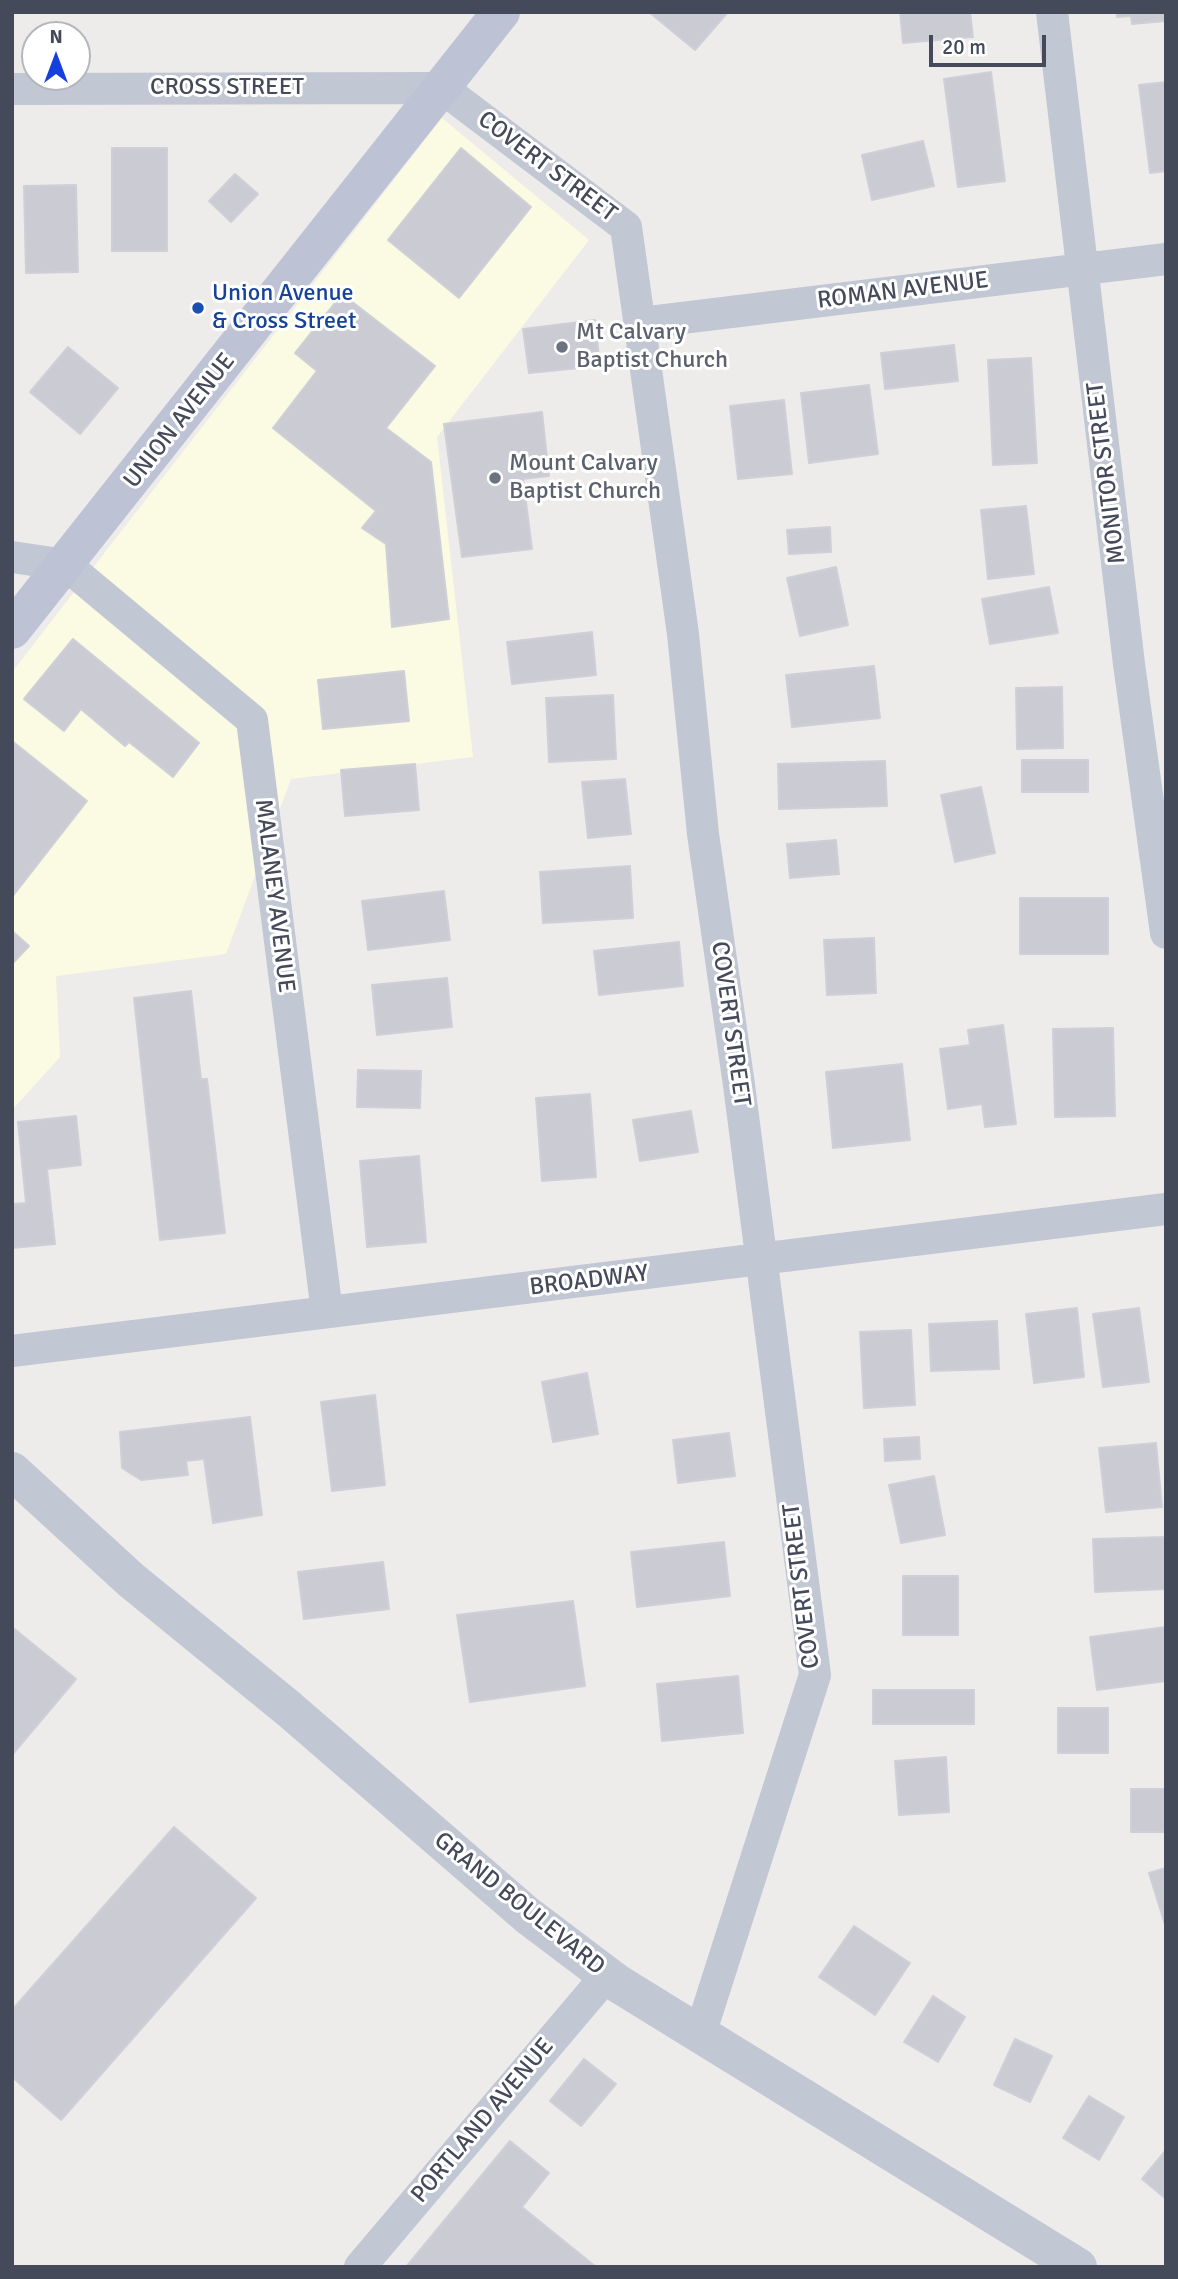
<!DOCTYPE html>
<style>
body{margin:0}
#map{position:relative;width:1178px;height:2279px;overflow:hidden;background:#eeeceb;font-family:Signika,sans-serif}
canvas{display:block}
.frame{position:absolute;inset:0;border:14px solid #444a59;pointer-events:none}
.north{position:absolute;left:21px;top:21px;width:70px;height:70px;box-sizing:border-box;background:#fff;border:2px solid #b4b7bd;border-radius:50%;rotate:0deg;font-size:19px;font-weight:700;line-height:28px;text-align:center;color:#444a59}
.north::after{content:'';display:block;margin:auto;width:24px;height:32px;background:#1640dd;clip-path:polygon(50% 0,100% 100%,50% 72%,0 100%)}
.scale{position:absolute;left:929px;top:35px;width:117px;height:32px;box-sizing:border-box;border:4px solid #444a59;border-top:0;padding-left:9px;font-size:21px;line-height:24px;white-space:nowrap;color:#444a59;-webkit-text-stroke:5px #fff;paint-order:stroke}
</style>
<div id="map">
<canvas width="1178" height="2279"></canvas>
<div class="frame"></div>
<div class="north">N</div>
<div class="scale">20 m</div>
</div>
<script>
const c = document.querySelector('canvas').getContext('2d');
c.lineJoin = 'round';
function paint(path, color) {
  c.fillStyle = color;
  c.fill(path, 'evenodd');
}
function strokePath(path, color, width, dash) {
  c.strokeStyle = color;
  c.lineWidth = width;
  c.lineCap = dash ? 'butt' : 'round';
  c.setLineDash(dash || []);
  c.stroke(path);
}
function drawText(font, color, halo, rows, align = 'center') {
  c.font = font + ' Signika,sans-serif';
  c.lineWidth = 6;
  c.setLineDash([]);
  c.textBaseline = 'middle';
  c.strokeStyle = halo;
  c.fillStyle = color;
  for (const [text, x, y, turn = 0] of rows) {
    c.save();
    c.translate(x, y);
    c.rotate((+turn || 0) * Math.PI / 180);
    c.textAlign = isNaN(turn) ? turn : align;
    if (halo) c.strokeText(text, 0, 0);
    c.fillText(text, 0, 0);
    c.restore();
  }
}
const commercial = new Path2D(`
 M442,118L589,240L437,437L473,757L291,779L226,954L56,976L60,1057L12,1110V672Z`);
const building = new Path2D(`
 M649,12H728L695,50Z
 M900,12H970L973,37L903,43Z
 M1117,12H1166V21L1132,24L1131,16L1117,17Z
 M991,72L1005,181L958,187L944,79Z
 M1166,82V171L1150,173L1139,85Z
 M923,141L934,186L872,200L862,155Z
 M112,148H167V251H112Z
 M461,148L531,207L459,298L388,240Z
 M235,174L258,194L231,222L209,201Z
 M76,185L78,272L26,273L24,186Z
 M342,294L435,366L386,428L431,462L449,619L392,627L386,544L362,528L376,511L273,428L317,371L295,353Z
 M595,320L600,366L529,373L523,329Z
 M954,345L958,381L885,389L881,353Z
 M68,347L118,388L80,434L30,392Z
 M1031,358L1037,463L993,465L988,360Z
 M869,385L878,454L809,463L801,393Z
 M784,400L792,474L738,479L730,406Z
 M542,412L549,476L523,479L532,549L462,557L444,424Z
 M1026,506L1034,574L988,579L981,510Z
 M830,527L831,552L789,554L787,530Z
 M836,567L848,625L800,636L787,578Z
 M1049,587L1058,633L990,644L982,599Z
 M592,632L596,675L512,684L507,642Z
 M73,639L199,743L173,777L129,742L125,746L81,709L64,731L24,699Z
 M874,666L880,718L792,727L786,675Z
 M404,671L409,721L323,729L318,680Z
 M1062,687L1063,748L1017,749L1016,688Z
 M613,695L616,759L549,762L546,698Z
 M12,741L87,801L12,897Z
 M1022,760H1088V792H1022Z
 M885,761L887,806L779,809L778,764Z
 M415,764L419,810L345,816L341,770Z
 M625,779L631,834L588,838L582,782Z
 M981,787L995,853L955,862L941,795Z
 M836,840L839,874L790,878L787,844Z
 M630,866L633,918L543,923L540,872Z
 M444,891L450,940L368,950L362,901Z
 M1020,898H1108V954H1020Z
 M12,931L29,946L12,964Z
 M874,938L876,993L827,995L824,940Z
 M679,942L683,986L599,995L594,951Z
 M447,978L452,1027L377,1035L372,985Z
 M191,991L201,1079H207L225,1233L160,1240L134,998Z
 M1003,1025L1016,1124L985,1127L982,1104L948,1109L940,1049L970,1045L968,1030Z
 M1113,1028L1115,1116L1055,1117L1053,1029Z
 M902,1064L910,1140L833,1148L826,1072Z
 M358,1070L421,1071L420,1108L357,1107Z
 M590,1094L596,1177L542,1181L536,1098Z
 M691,1111L698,1152L640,1161L633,1120Z
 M76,1116L81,1165L47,1169L55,1244L12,1248V1204L26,1203L18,1122Z
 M419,1156L426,1242L367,1247L360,1161Z
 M1077,1308L1084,1377L1034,1383L1026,1314Z
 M1139,1308L1149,1382L1103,1387L1093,1314Z
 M997,1321L999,1369L931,1371L929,1324Z
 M911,1330L915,1405L864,1408L860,1332Z
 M587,1373L598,1434L553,1442L542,1382Z
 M375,1395L385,1485L332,1491L321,1402Z
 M250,1417L262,1515L213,1523L204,1459L186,1461L188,1475L141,1480L122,1468L120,1432Z
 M729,1433L735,1476L678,1483L673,1440Z
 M919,1437L920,1459L885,1461L884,1439Z
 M1156,1443L1162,1507L1106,1512L1099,1448Z
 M934,1476L945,1535L901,1543L889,1485Z
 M1166,1537V1589L1095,1592L1093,1539Z
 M724,1542L730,1596L637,1607L631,1552Z
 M383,1562L389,1609L304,1619L298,1572Z
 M903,1576H958V1635H903Z
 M573,1601L585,1686L470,1702L457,1615Z
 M12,1627L76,1679L12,1755Z
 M1166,1627V1681L1097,1690L1090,1637Z
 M738,1676L743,1733L662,1741L657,1684Z
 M873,1690H974V1724H873Z
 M1058,1708H1108V1753H1058Z
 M946,1757L949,1812L899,1815L895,1761Z
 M1131,1789H1166V1832H1131Z
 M174,1827L256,1898L61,2120L12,2077V2010Z
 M1166,1868V1928L1149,1873Z
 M854,1926L910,1963L875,2015L819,1977Z
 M933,1996L965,2017L938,2062L904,2042Z
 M1015,2039L1052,2056L1030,2102L994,2085Z
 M584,2059L616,2084L581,2126L550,2101Z
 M1089,2096L1124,2117L1099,2160L1063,2138Z
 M510,2141L549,2173L522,2207L596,2267H406Z
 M1166,2150V2199L1142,2179Z`);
const minor = new Path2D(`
 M1052,12L1129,664L1166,933
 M12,89L442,88L626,227L683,634L703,834L739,1085L815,1675L700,2034
 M641,323L1166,259
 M12,557L66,565L252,720L327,1312
 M12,1351L1166,1209
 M360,2267L607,1975`);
const tertiary = new Path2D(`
 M12,1471L131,1580L289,1709L527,1915L617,1983L1078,2267`);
const secondary = new Path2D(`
 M12,630L501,12`);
const markers = [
 [198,308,7,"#1a4fb4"],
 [562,347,7,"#6b7280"],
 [495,478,7,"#6b7280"]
];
const streetNames = [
 ["CROSS STREET",227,88],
 ["COVERT STREET",547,167,37],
 ["ROMAN AVENUE",903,291,-7],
 ["UNION AVENUE",180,421,-52],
 ["MONITOR STREET",1107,473,-97],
 ["MALANEY AVENUE",274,896,83],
 ["COVERT STREET",730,1024,82],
 ["BROADWAY",589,1281,-7],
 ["COVERT STREET",802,1586,-97],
 ["GRAND BOULEVARD",519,1904,39],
 ["PORTLAND AVENUE",483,2121,-50]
];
const transitNames = [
 ["Union Avenue",212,294],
 ["& Cross Street",212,322]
];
const worshipNames = [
 ["Mt Calvary",576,333],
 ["Baptist Church",576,361],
 ["Mount Calvary",509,464],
 ["Baptist Church",509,492]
];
paint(commercial, '#fbfae2');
paint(building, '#cbccd3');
strokePath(building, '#cfcfd7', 2);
strokePath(minor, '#c1c7d3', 32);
strokePath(tertiary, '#c1c7d3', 38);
strokePath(secondary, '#bdc3d5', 38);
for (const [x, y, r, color] of markers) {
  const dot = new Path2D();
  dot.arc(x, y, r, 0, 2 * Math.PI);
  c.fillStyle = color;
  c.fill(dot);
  strokePath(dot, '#fff', 2.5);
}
drawText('24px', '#444a59', '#fff', streetNames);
drawText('24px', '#164399', '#fff', transitNames, 'left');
drawText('24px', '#5b616d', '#fff', worshipNames, 'left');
</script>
